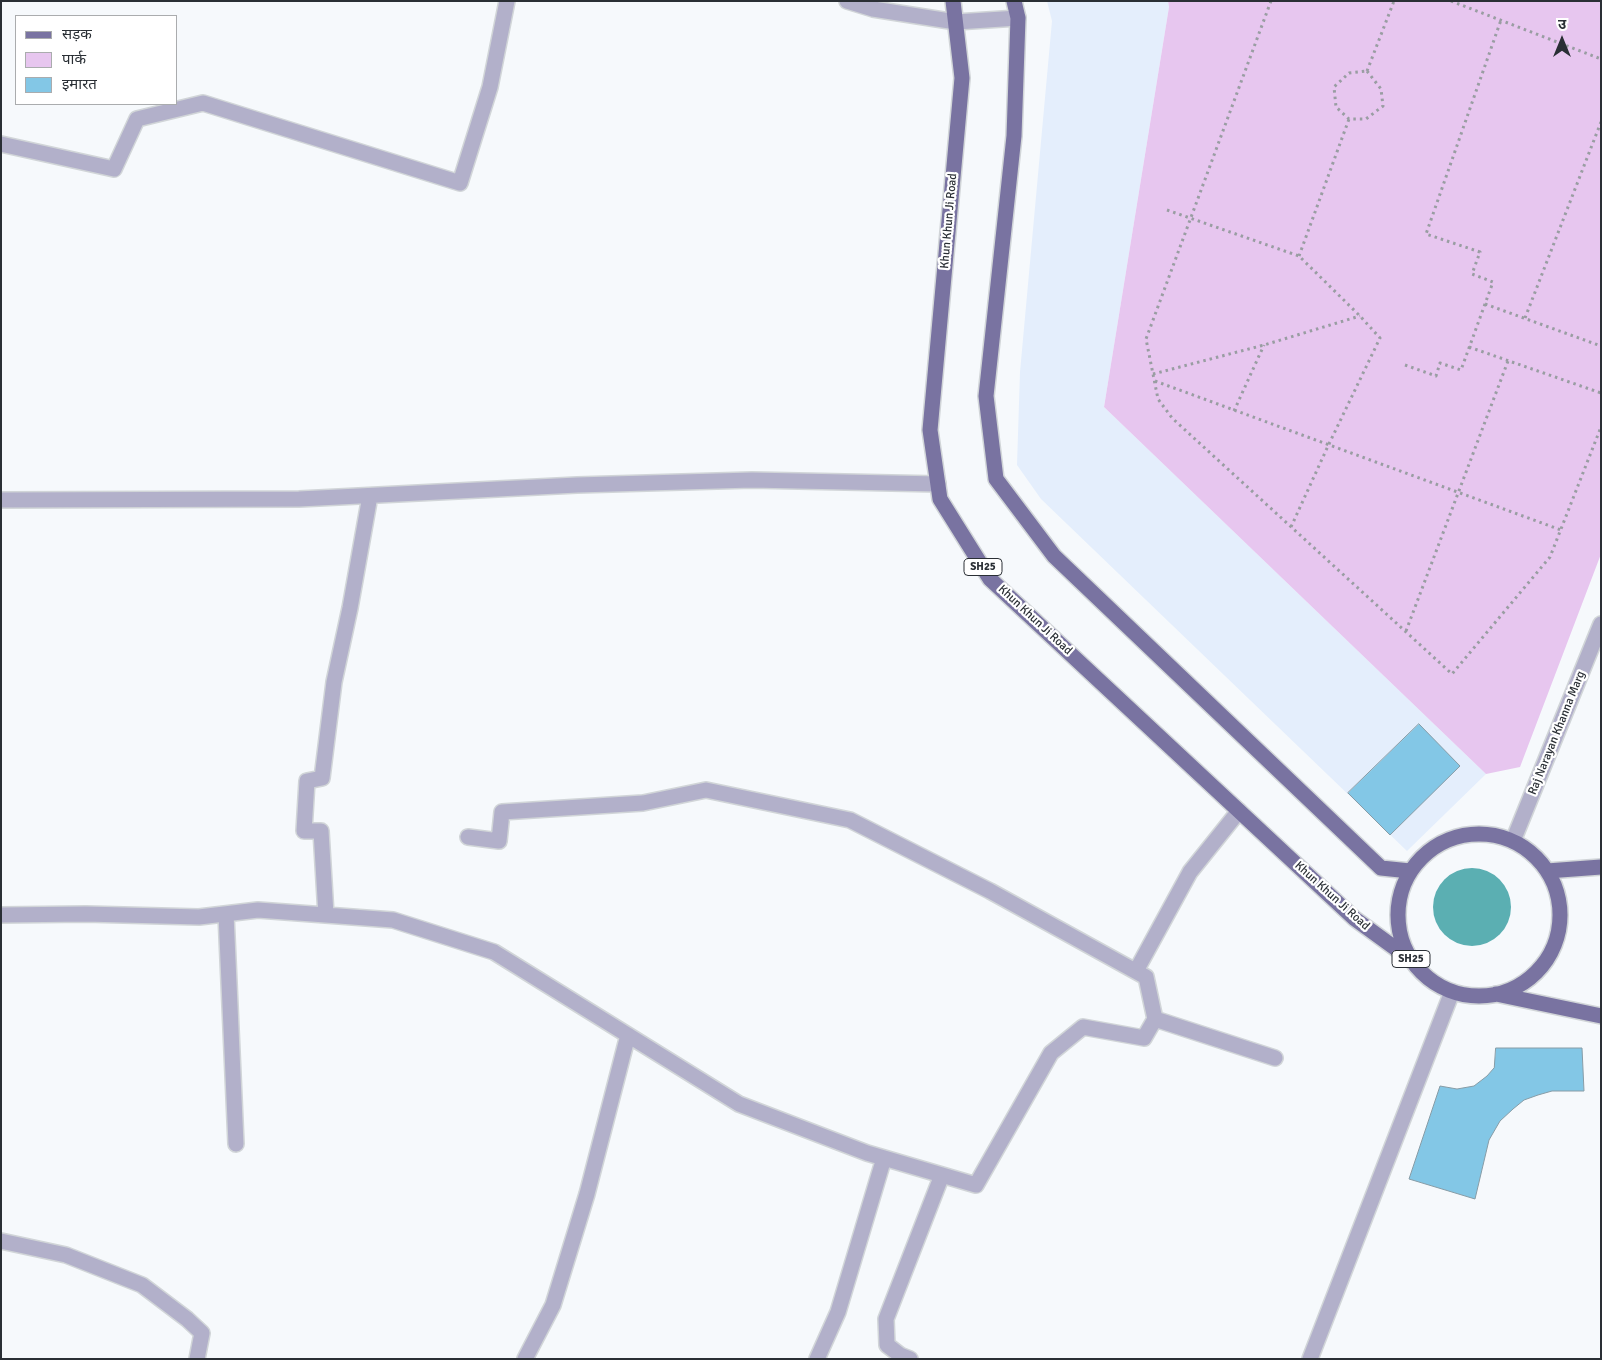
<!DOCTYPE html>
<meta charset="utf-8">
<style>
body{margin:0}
#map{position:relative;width:1602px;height:1360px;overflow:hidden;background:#f6f9fc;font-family:Signika,"Noto Sans Devanagari",sans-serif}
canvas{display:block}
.frame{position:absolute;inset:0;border:2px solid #2a2f35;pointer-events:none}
.legend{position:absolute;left:15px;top:15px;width:162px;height:90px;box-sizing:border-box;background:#fff;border:1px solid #aaacae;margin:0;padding:6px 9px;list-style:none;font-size:15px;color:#2a2f35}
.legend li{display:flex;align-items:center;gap:10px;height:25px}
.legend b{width:25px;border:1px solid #aaacae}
.north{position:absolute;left:1537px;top:15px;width:50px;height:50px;-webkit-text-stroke:4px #fff;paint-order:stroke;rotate:0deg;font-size:14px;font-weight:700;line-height:20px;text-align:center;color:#2a2f35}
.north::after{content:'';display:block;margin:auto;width:18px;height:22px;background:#2a2f35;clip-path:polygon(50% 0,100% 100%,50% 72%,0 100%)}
</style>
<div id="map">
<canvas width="1602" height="1360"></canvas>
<div class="frame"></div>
<ul class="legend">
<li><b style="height:6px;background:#7973a1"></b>सड़क</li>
<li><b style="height:14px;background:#e7c6ef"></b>पार्क</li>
<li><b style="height:14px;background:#83c7e6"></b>इमारत</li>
</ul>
<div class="north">उ</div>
</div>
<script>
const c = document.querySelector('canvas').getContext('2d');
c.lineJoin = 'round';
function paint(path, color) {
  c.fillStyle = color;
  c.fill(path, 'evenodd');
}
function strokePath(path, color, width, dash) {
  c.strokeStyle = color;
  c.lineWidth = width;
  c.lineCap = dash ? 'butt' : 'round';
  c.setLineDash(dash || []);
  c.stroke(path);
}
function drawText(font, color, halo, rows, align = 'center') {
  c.font = font + ' Signika,sans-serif';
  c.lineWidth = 4.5;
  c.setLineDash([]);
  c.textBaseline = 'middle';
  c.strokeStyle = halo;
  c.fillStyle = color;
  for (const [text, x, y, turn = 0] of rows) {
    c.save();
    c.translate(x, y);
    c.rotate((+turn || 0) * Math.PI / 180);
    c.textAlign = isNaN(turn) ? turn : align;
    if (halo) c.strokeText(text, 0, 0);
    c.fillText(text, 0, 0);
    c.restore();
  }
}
const built = new Path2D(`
 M1047,1H1168L1169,7L1104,407L1486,774L1407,851L1041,499L1017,465L1020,372L1052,21Z`);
const green = new Path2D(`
 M1168,1H1601V554L1520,767L1486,774L1104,407L1169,7Z`);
const water = new Path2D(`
 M1433 907a39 39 0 1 1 78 0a39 39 0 1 1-78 0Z`);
const building = new Path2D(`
 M1419,724L1460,766L1390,835L1348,793Z
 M1496,1048H1582L1584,1091H1552L1538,1095L1524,1100L1513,1109L1500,1121L1489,1140L1475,1199L1409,1179L1440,1086L1457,1089L1474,1086L1487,1076L1494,1068Z`);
const path = new Path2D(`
 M1271,1L1146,339L1158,399L1172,418L1452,674L1550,557L1601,427
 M1451,1L1601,59
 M1367,71L1381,89L1383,106L1366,119H1349L1336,107L1334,87L1349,73Z
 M1367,71L1394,1
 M1167,210L1299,256L1360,316L1380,338L1328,446L1291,527
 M1299,256L1349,119
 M1485,304L1601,346
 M1525,318L1601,122
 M1469,347L1601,393
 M1405,365L1436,376L1440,363L1461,370L1493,282L1472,274L1480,252L1426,234L1501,20
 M1153,374L1264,345L1360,316
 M1155,381L1561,530
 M1234,411L1264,345
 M1406,631L1508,361`);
const minor = new Path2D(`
 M847,1L873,9L956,22L1018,18
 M1,144L114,169L137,119L203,103L460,183L490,87L507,1
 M1,500L299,499L577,485L752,480L938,484
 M468,837L499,841L502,812L643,803L706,790L850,820L990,891L1146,977L1155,1019
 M1513,841L1601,624
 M226,914L236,1144
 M1,915L86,914L199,917L258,910L393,920L494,952L739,1104L867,1153L976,1185L1051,1053L1083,1027L1144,1038L1155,1019L1275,1058
 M326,915L321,831H304L307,781L322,778L334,682L350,608L370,496
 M1136,971L1190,872L1239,811
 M1,1241L66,1255L142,1285L187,1319L202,1333L197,1359
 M525,1359L553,1305L587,1194L628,1035
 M817,1359L838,1312L884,1158
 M910,1359L900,1355L887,1345L886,1319L942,1175
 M1310,1359L1452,992`);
const major = new Path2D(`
 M953,1L962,78L930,430L940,499L990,579L1355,919L1410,959
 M1014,1L1018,18L1014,136L986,396L996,479L1054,556L1381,868L1410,871
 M1398 915a81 81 0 1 1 162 0a81 81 0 1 1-162 0Z
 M1547,871L1601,867
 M1496,994L1601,1016`);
const shields = [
 [983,567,38],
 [1411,959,38]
];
const shieldNames = [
 ["SH25",983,567],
 ["SH25",1411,959]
];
const streetNames = [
 ["Khun Khun Ji Road",949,221,-85],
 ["Khun Khun Ji Road",1035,620,43],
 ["Raj Narayan Khanna Marg",1557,733,-68],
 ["Khun Khun Ji Road",1332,896,42]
];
paint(built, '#e4eefc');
paint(green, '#e7c6ef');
paint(water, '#5bafb2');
paint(building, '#83c7e6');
strokePath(building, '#879ca6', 1);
strokePath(minor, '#d1d5d8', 18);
strokePath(major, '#d1d5d8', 18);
strokePath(path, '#999da2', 3, [2.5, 4]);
strokePath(minor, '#b2b0ca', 15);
strokePath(major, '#7973a1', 15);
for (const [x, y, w] of shields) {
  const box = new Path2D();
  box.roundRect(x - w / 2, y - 8.5, w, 17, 4);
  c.fillStyle = '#fff';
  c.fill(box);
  strokePath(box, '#2a2f35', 1);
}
drawText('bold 11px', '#2a2f35', null, shieldNames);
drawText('12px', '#2a2f35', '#fff', streetNames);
</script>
